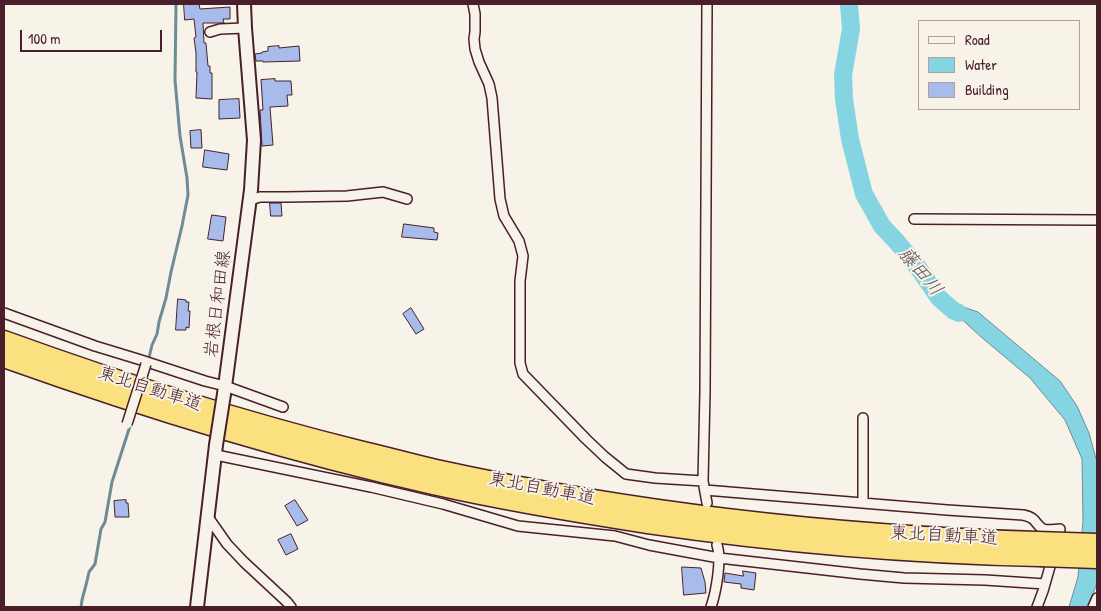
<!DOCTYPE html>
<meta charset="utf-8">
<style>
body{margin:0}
#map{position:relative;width:1101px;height:611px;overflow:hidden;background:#f7f3e8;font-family:"Patrick Hand",sans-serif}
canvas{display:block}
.frame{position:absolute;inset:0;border:5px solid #4a1f2b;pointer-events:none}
.legend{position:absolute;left:918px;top:20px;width:162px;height:90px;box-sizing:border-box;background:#f7f3e8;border:1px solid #b29e9c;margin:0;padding:6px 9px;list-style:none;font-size:15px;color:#4a1f2b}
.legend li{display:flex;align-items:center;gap:10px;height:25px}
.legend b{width:25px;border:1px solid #b29e9c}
.scale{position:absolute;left:20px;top:30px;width:142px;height:22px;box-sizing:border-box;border:2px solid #4a1f2b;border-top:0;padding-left:6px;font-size:15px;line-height:18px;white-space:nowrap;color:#4a1f2b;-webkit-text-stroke:4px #f7f3e8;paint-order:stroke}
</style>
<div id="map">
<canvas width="1101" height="611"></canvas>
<div class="frame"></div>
<ul class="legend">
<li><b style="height:6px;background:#f7f3e8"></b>Road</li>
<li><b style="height:14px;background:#85d4e1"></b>Water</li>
<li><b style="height:14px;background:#a8bceb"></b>Building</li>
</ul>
<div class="scale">100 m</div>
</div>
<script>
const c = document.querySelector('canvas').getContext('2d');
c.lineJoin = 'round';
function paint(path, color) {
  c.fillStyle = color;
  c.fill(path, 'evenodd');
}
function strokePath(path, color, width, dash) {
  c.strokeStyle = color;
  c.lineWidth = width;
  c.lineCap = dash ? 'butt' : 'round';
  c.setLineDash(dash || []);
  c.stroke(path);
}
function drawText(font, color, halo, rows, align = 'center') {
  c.font = font + ' "Patrick Hand","Klee One",sans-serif';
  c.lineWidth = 4;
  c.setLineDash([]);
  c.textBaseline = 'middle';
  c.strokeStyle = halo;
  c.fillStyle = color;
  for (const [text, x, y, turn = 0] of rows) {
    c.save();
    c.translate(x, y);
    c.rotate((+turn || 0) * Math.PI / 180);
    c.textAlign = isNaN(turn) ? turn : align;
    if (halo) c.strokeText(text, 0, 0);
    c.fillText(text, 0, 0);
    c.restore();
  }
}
const water = new Path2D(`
 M940,299L978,312L1060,381L1077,406L1089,433L1097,462V583L1088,607H1069L1078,577L1083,521L1082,459L1065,420L1030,378L980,336Z`);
const stream = new Path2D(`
 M148,362L152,345L157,334L159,322L166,298L171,272L182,226L188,195L187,178L180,136L175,80L176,4
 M81,607L82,600L87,581L89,572L95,564L101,529L105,522L112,482L130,426`);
const river = new Path2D(`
 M849,4L851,29L843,75L844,99L850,139L864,194L882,226L897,242L919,269L939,298L954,311L959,313`);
const building = new Path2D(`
 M184,4H199L200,9L230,7V19H223L224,23H203L204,43H206L208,66H210V73H212V99L196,98L197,72H196V53L194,38L196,37L194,19L185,20Z
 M279,46V48L299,46L300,61L263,62V61H256L255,54L262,53V52L268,51V47Z
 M275,79V81H291L292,95H287L288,106L270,107L273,145L262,146L260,110H263L261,80Z
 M239,99L240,118L219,119V100Z
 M201,130L202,148H191L190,131Z
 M205,150L229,154L227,170L203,167Z
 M270,203H281L282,216H271Z
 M212,215L226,217L223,241L208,239Z
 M404,224L434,228V232L438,233L437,240L402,237Z
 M178,299L186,300V302H189L188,311H190L189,328L186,327V330H176Z
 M411,308L424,329L416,334L403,314Z
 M126,500V503H128L129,517H115L114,501Z
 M295,500L308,520L297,526L285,506Z
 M291,534L298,549L286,555L278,540Z
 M682,567L701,568L705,582L706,593L684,595Z
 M743,571L756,573L754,590L741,588V584L724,582L725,573L743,576Z`);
const street = new Path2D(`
 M473,4L475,14V32L474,39L475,49L479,62L489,84L492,98L500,199L504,216L519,241L523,256L520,281V363L523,374L586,439L605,457L626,474L655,478L703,481
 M707,4L705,392L703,481L707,503
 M210,32L220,29L245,28
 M250,200L260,197H286L347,196L383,192L407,199
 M914,219L1097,220
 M4,313L95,346L141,360L205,381L225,386L283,407
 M863,418V503
 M216,455L371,487L443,504L518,526L615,536L649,545L719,558L860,574L904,578L985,580L1045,584
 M705,490L947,510L1023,515C1038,518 1034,524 1043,529C1048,531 1055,529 1060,529L1056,543
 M208,517L227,544L244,562L287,602L291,607
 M711,607C716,592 722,560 717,545
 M1037,607L1043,591L1053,556
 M1093,607L1097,598`);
const secondary = new Path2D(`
 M224,394L251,190L254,140L245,28L244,4
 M197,607L216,445`);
const highway = new Path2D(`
 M4,340C120,382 239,420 359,450C385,456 410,463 436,469C633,512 835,535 1037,541
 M4,358C144,408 287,452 433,485C504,501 576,513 648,524C778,543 909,554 1040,557`);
const streetBridge = new Path2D(`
 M127,424L146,364`);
const secondaryBridge = new Path2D(`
 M216,445L224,394`);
const highwayBridge = new Path2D(`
 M1037,541L1097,543
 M1040,557L1097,559`);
const streetNames = [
 ["岩根日和田線",218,304,-83],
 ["東北自動車道",150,389,18],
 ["東北自動車道",542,489,11],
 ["東北自動車道",944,536,3]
];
const waterNames = [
 ["藤田川",920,272,50]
];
paint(water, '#85d4e1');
strokePath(water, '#6d8c98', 1);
strokePath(stream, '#6d8c98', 3);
strokePath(river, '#85d4e1', 18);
paint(building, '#a8bceb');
strokePath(building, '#4a1f2b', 1);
strokePath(street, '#4a1f2b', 12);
strokePath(secondary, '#4a1f2b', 16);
strokePath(highway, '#4a1f2b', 21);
strokePath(street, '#f7f3e8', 9);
strokePath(secondary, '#f7f3e8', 12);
strokePath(highway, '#fbe080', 18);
strokePath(streetBridge, '#4a1f2b', 12, []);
strokePath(secondaryBridge, '#4a1f2b', 16, []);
strokePath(highwayBridge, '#4a1f2b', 21, []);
strokePath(streetBridge, '#f7f3e8', 9);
strokePath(secondaryBridge, '#f7f3e8', 12);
strokePath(highwayBridge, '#fbe080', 18);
drawText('18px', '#4a1f2b', '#f7f3e8', streetNames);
drawText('italic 19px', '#594c58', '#f7f3e8', waterNames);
</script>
